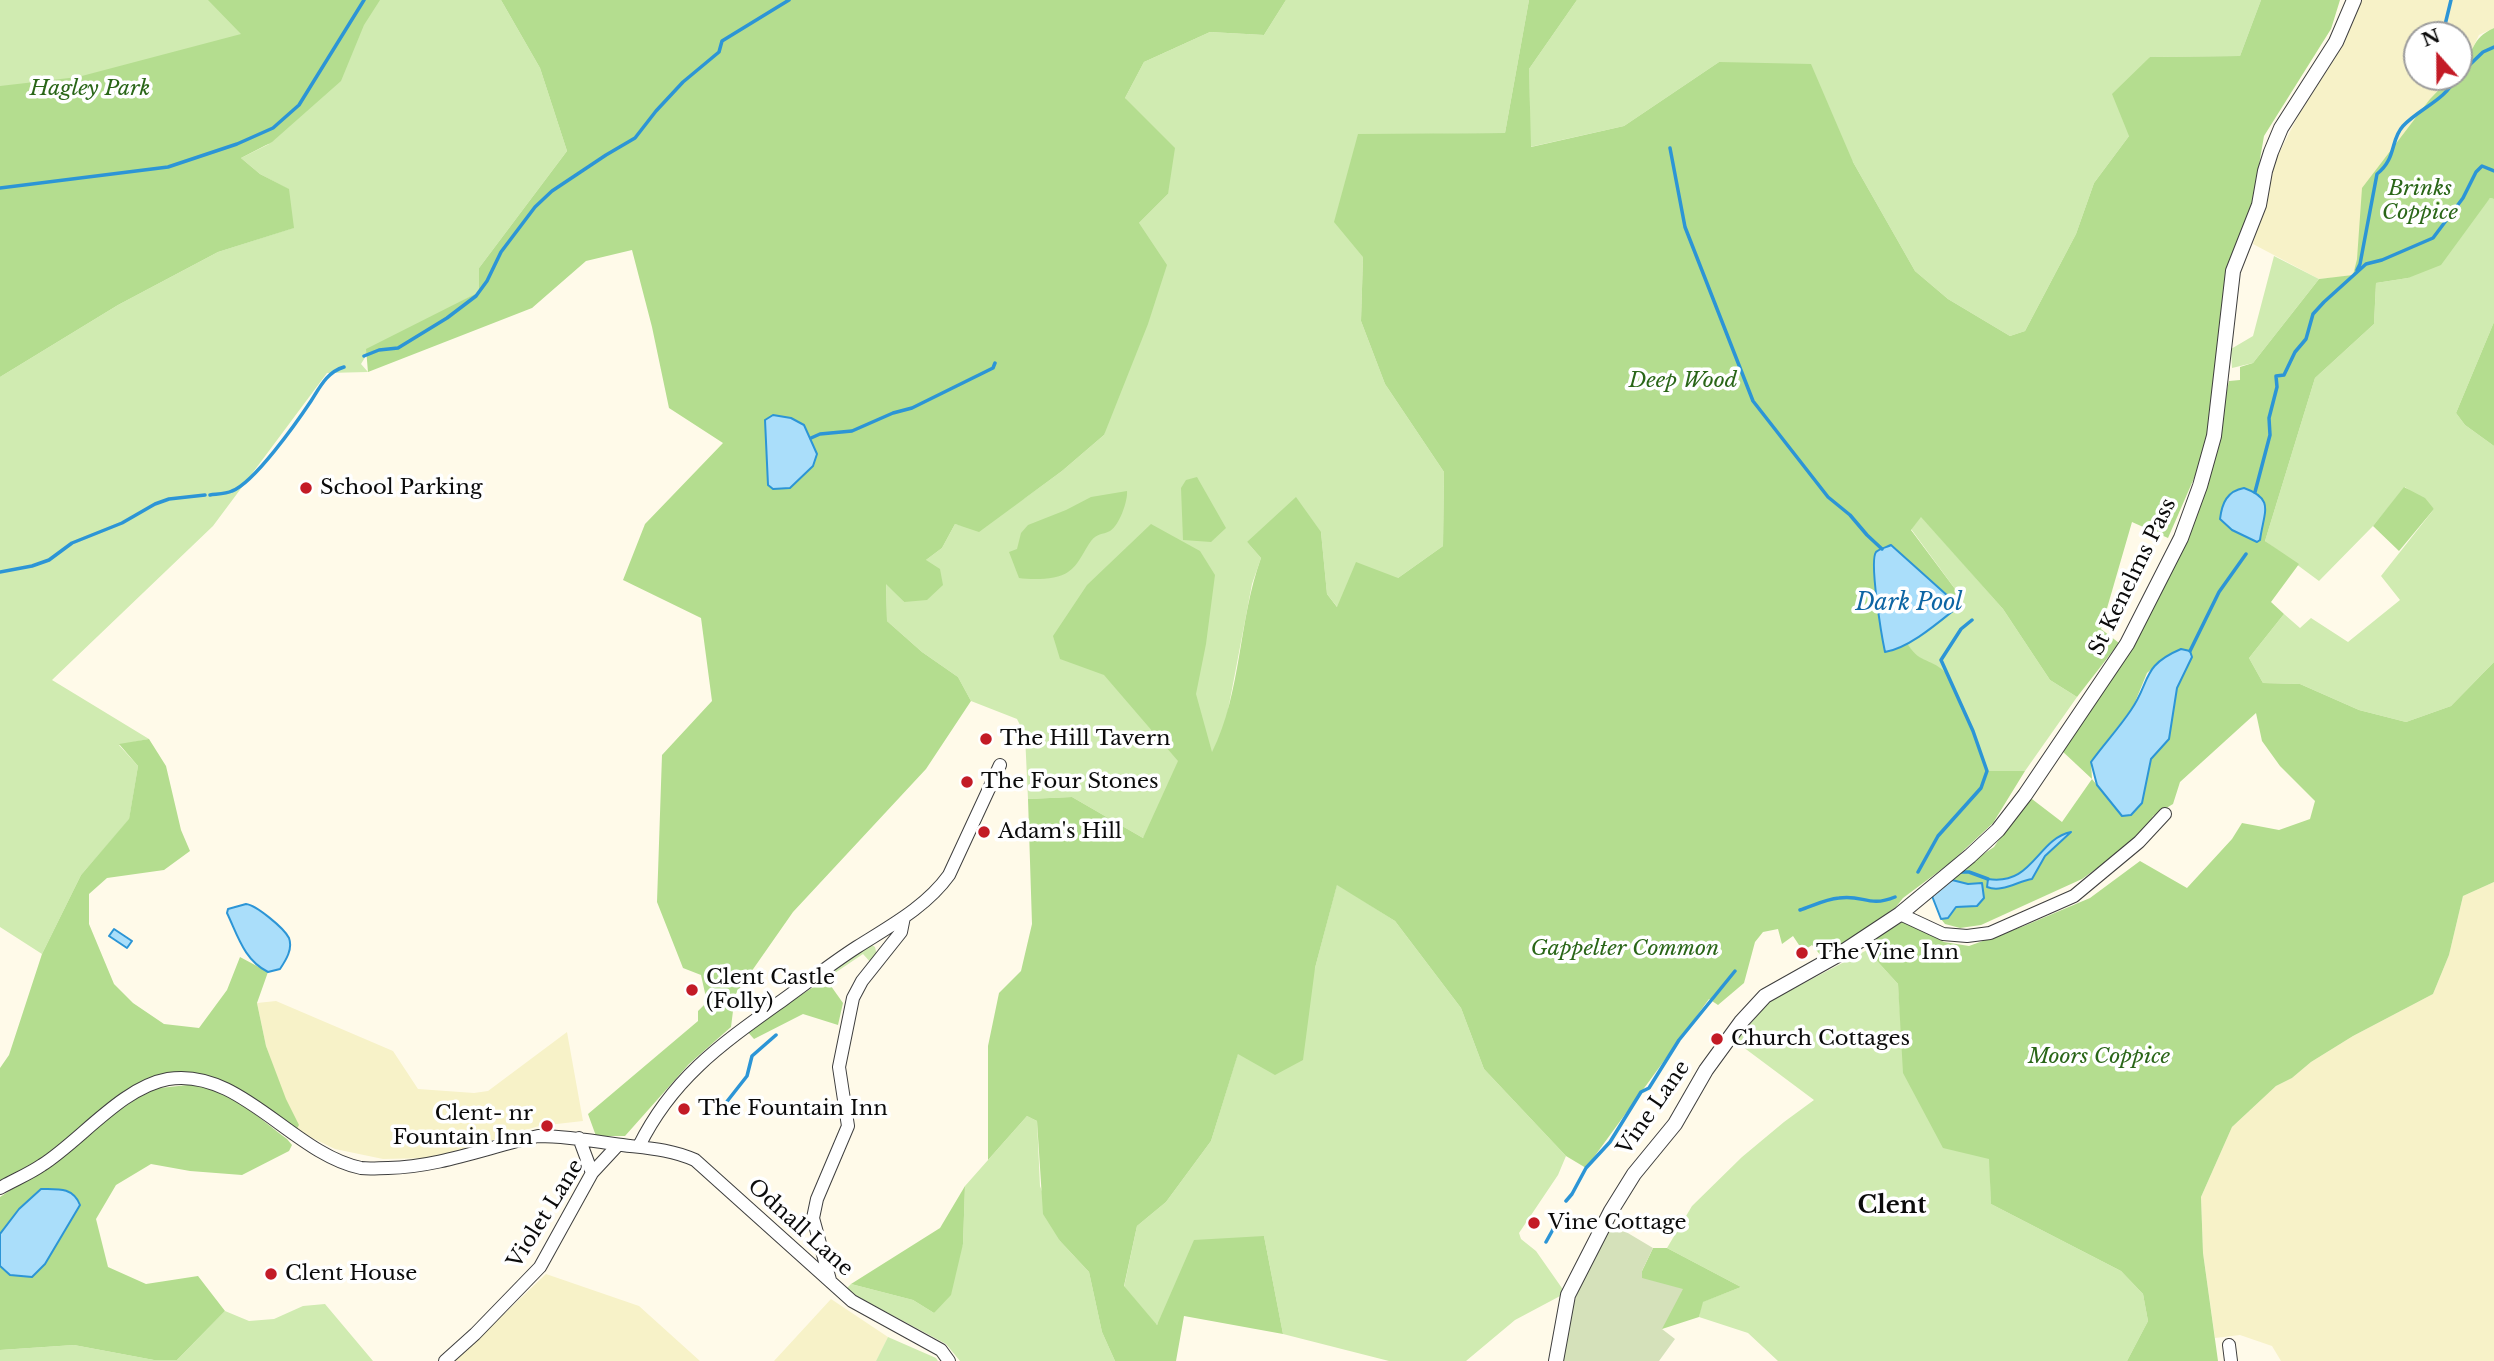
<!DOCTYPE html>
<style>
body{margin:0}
#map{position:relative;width:2494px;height:1361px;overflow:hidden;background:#fffae9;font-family:"Libre Baskerville",serif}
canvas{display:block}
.north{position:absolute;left:2403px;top:21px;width:70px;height:70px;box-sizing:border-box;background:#fff;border:2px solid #9d9d9d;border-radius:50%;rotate:339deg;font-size:19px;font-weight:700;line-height:28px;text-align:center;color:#0b0b0b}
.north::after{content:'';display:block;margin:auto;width:24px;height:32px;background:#c31b26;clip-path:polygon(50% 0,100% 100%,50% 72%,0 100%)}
</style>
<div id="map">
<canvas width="2494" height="1361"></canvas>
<div class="north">N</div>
</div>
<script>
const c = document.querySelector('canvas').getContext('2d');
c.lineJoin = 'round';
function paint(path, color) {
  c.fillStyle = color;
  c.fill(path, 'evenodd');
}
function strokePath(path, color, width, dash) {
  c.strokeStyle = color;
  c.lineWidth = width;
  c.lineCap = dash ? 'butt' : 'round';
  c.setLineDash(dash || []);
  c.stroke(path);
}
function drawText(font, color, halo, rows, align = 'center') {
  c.font = font + ' "Libre Baskerville",serif';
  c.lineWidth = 7;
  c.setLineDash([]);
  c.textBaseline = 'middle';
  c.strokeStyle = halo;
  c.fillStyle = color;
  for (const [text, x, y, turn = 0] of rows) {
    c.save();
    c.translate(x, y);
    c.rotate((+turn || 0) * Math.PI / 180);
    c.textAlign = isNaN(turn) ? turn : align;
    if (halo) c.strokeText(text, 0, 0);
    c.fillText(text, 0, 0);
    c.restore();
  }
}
const farmland = new Path2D(`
 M2362,0H2494V28L2479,35L2467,60L2459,69V35H2417V77H2451L2430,99L2357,259L2353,276L2319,279L2253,244L2277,157L2298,116L2344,44Z
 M2494,882V1361H2281L2272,1346L2240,1335L2215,1338L2203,1253L2201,1197L2232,1127L2276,1086L2292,1078L2311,1062L2353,1036L2433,994L2449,955L2463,896Z
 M276,1001L393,1051L418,1089L474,1093L488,1091L567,1032L583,1121L539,1126L433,1158L383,1159L335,1149L296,1130L266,1046L257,1003Z
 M546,1274L639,1306L700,1361H455Z
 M831,1299L888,1337L876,1361H774Z`);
const green = new Path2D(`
 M0,0H501L540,68L567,151L479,268V292L369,351L361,364L368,372L327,373L213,526L52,680L149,739L119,745L138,766L129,820L81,875L42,954L0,927V377L118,305L218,252L293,228L288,189L260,174L241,158L269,144L0,197Z
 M1286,0H1529L1505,133L1359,135L1363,257L1361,321L1385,384L1444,472L1443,546L1398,578L1338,608L1327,594L1321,532L1247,542L1261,558L1252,584L1225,726L1212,753L1143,838L1072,797L1028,799L1025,735L1017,719L971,701L958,677L922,652L887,621L886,583L904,602L926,560L942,548L955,524L963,526L1025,498L1062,471L1104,435L1139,223L1168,194L1125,98L1144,62L1210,32L1264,35Z
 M1577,0H2261L2240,56L2150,57L2129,136L2094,183L2076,234L2025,331L2010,336L1948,299L1915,271L1853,162L1719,62L1624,126L1530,147L1529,69Z
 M2490,198L2494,199V322L2456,413L2465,425L2494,446V662L2451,706L2406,722L2359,710L2300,684L2263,683L2249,658L2284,614L2300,628L2311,618L2348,642L2400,600L2381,576L2434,509L2405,487L2373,526L2319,581L2265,541L2315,378L2374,324L2376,283L2408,278Z
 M2274,256L2319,279L2253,363L2232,368L2231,349L2253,336Z
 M1921,516L2003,609L2050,680L2077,697L2025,771H1987L1973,731L1946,675L1943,671L1913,654L1907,642L1936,624L1961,597L1911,529Z
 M1337,884L1395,921L1461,1008L1484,1069L1566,1156L1558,1175L1519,1233L1521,1239L1536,1251L1564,1291L1562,1295L1515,1320L1466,1361H1389L1283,1334L1264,1236L1156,1325L1124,1287L1137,1226L1166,1202L1211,1141L1238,1053L1315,968Z
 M872,945L875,947L877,956L872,964L863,954L826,979L824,975L867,946Z
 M1867,950L1898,984L1901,1025L1990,1159L1991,1204L2121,1271L2143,1294L2148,1321L2127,1361H1778L1748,1333L1699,1317L1702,1302L1741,1287L1667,1248L1692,1206L1742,1157L1784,1122L1814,1100L1735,1041L1770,1001Z
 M1027,1116L1037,1121L1040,1186L1060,1241L1089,1272L1102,1332L1115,1361H960L946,1344L851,1293L847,1288L851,1284L913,1300L934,1313L963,1244L965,1186Z
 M325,1304L373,1361H0V1350L74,1345L154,1360H177L225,1311L249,1321L274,1319L303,1306Z
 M888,1337L936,1358L938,1361H876Z`);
const forest = new Path2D(`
 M208,0H380L364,25L341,81L272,142L241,158L260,174L289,189L294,228L218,252L118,305L0,377V86L78,77L241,34Z
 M501,0H1286L1264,35L1210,32L1144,62L1125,98L1175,148L1168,194L1139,223L1167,265L1148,324L1104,435L1062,471L979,532L955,524L942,548L926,560L940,569L943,585L927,600L904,602L886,584L887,621L922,652L958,677L971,701L926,769L793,912L735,995L731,1027L689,1064L625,1136H596L588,1114L698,1021V1011L707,1002L701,975L683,968L657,902L662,755L712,701L701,618L623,580L645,524L723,443L669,408L652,327L632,250L586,261L532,308L368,372L366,349L479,292V268L567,151L540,68Z
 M1529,0H1577L1529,69L1531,147L1624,126L1719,62L1811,64L1853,162L1915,271L1948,299L2010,336L2025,331L2076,234L2094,183L2129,136L2112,94L2150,57L2240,56L2261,0H2340L2331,29L2264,136L2252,205L2223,296L2211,419L2198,469L2168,538L2132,522L2101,629L2119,643L2077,697L2050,680L2003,609L1921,517L1911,530L1961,597L1959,606L1891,545L1874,573L1885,652L1892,651L1907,642C1917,663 1930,658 1944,671C1954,681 1984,756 1987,771H2025L1993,823L1950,863L1903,898L1896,907L1823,958L1812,945L1803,951L1793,936L1782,944L1778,929L1763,932L1755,942L1744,983L1718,1005L1709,999L1586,1168L1566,1156L1484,1069L1461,1008L1395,921L1337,885L1315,968L1303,1060L1275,1075L1238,1054L1211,1141L1166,1202L1137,1226L1124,1286L1157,1325L1194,1240L1264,1236L1283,1334L1184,1316L1176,1361H1115L1102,1332L1089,1272L1060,1241L1043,1214L1037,1121L1027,1116L988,1160V1046L999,993L1021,971L1032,924L1028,799L1072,797L1143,838L1178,761L1104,675L1060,659L1053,636L1087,585L1151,524L1200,551L1215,575L1206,644L1196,694L1212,752C1242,692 1238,621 1261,558L1247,542L1296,497L1321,532L1327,594L1337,607L1356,562L1398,578L1443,546L1444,472L1385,384L1361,321L1363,257L1334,222L1358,134L1505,133Z
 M2494,28V199L2490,198L2441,265L2408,278L2376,283L2374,324L2315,378L2265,541L2299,564L2271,602L2284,614L2249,658L2263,683L2300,684L2359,710L2406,722L2451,706L2494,662V882L2463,896L2449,955L2433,994L2353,1036L2311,1062L2292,1078L2276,1086L2232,1127L2201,1197L2203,1253L2218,1361H2127L2148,1321L2143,1294L2121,1271L1991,1204L1989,1159L1943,1148L1903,1073L1898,984L1867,950L1876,938L1904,921L1944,942L1969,946L2024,926L2090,898L2140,861L2187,888L2232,839L2242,823L2279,830L2310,819L2315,801L2280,766L2262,741L2256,713L2180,782L2173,804L2153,816L2143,835L2082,879L1981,925L1960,928L1945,924L1941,919L1929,890L1994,847L2028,796L2062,822L2092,779L2061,750L2206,486L2229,381L2240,380V367L2253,363L2319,279L2353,275L2357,259L2362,188L2430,99L2451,77H2459V69C2476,51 2470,39 2494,28ZM2166,656L2192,657L2177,688L2169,739L2151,759L2142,803L2111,802L2092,779L2091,762L2133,707L2147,673Z
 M2494,322V446L2465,425L2456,413Z
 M1197,477L1226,528L1211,542L1183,540L1181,488L1186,480Z
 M2404,487L2425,498L2434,509L2399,551L2373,526Z
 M1127,491C1128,501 1119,526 1110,531C1102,535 1097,533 1091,541C1084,550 1079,565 1068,572C1058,580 1032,580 1019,578L1009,552L1017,549L1021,533L1028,525L1066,510L1091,497Z
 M149,739L166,766L181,830L190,851L164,870L107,878L89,894V924L114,984L133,1003L164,1024L199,1028L227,990L240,957L268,972L257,1003L266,1046L286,1099L299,1125L296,1130L213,1077L191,1075L141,1084L42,1161L0,1184V1068L9,1055L42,954L81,875L129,819L138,766L119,744Z
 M826,979L843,1003L838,1025L803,1014L754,1039L746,1030Z
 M197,1084C232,1092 259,1118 287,1139L292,1145L289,1151L242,1175L190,1171L151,1164L116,1185L96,1219L108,1267L146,1284L198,1276L225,1311L177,1360H154L74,1345L0,1350V1197L42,1169L108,1118L151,1089Z
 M965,1186L963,1244L951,1295L934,1313L913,1300L851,1284L940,1228Z
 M1653,1248H1667L1741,1287L1703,1302L1699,1317L1662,1329L1642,1278V1271Z`);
const cemetery = new Path2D(`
 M1611,1223L1653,1248L1642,1271V1278L1683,1289L1662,1329L1675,1339L1659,1361H1561L1566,1331L1578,1290Z`);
const water = new Path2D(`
 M773,415L791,418L804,425L817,454L813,466L790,488L773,489L768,485L765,420Z
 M2244,488C2275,499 2264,511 2260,540L2257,542L2232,530L2220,519C2222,503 2227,491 2244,488Z
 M1891,545L1959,606C1940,621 1910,648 1885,652C1882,638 1869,561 1876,552C1879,549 1887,547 1891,545Z
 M2181,649L2190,651L2192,657L2177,688L2169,739L2151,759L2142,803L2131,815L2122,816L2097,785L2091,762C2104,744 2119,728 2131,710C2151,681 2141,666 2181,649Z
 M2071,832L2045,856L2032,879C2018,881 2002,893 1987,887L1988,879C2033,886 2037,839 2071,832Z
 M1952,880L1968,884L1982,883L1984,898L1977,906L1956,907L1948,918L1941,919L1932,896L1939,888Z
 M246,904C256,905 284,928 289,938C293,949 286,960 280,969L268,972C244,960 238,936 227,913L228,909Z
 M114,929L132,941L127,948L109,936Z
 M41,1189C58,1189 73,1187 80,1205L45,1264L32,1277L10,1275L0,1266V1234L19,1209Z`);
const stream = new Path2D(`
 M2446,35L2444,29L2451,0
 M2459,75L2483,52L2494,47
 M1670,148L1685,227L1753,401L1828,497L1850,515L1867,535L1882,549
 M0,188L168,167L237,144L273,128L299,105L364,0
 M2357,270L2360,264L2377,174C2397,158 2390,140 2403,126C2420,108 2446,100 2456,77
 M364,356L379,350L398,348L447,318L476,296L487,281L501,252L535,207L552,191L606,155L635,138L656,111L683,82L719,52L722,41L789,0
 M811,438L820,434L852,431L893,413L912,408L993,368L995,363
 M2255,492L2270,435L2269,418L2277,387L2276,376L2284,375L2295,352L2306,339L2313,314L2324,302L2366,264L2382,260L2433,238L2463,198L2476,172L2482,166L2494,171
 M210,495C217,494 226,494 232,491C254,483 297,422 311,401C320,387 327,372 344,367
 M0,572L32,566L49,560L72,543L122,523L155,504L169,499L205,495
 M2190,651L2219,592L2246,554
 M1918,872L1938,836L1981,788L1987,771L1973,731L1941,660L1961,629L1972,620
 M1960,872H1969L1988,879
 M1800,910C1812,906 1826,899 1839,898C1863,894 1868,908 1895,897
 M725,1104L747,1076L752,1056L776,1035
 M1566,1201L1572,1194L1586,1168L1610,1142L1641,1092L1649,1088L1679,1040L1735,971
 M1546,1242L1561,1215`);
const minor = new Path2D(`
 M1900,914L1943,934L1967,936L1990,933L2074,896L2139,842L2165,814
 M579,1138L592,1173
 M639,1146C673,1077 723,1043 783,1000C808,982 832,963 857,947C890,926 926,907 949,875L1000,765
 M0,1188C14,1180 29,1174 42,1165C80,1141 122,1087 168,1079C240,1067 293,1154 361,1168C370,1169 379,1168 388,1168C439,1167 488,1147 538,1136C564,1136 589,1140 614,1144C643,1148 668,1148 695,1160L852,1301L941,1350L949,1361
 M830,1280L813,1218L817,1199L848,1126L839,1067L853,998L862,981L901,932L904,917
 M2229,1345L2231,1361
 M445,1361L475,1334L540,1267L592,1173L618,1145`);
const tertiary = new Path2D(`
 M1556,1361L1568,1295L1611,1211L1634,1174L1675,1124L1706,1070L1741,1022L1765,996L1838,955L1900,914L1970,856L1998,830L2025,795L2127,644L2181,538L2200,486L2214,436L2233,271L2259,205L2265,171L2271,152L2281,128L2336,42L2354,0`);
const markers = [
 [306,488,7,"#c31b26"],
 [986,739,7,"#c31b26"],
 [967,782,7,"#c31b26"],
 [984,832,7,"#c31b26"],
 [1802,953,7,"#c31b26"],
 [692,990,7,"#c31b26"],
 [1717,1039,7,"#c31b26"],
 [684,1109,7,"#c31b26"],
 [547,1126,7,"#c31b26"],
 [1534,1223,7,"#c31b26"],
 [271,1274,7,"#c31b26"]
];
const parkNames = [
 ["Hagley Park",90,89],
 ["Brinks",2420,189],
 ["Coppice",2420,213],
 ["Deep Wood",1683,381],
 ["Gappelter Common",1625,949],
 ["Moors Coppice",2099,1057]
];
const poiNames = [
 ["School Parking",320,488],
 ["The Hill Tavern",1000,739],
 ["The Four Stones",981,782],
 ["Adam's Hill",998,832],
 ["The Vine Inn",1816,953],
 ["Clent Castle",706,978],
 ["(Folly)",706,1002],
 ["Church Cottages",1731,1039],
 ["The Fountain Inn",698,1109],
 ["Clent- nr",533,1114,"right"],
 ["Fountain Inn",533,1138,"right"],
 ["Vine Cottage",1548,1223],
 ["Clent House",285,1274]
];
const streetNames = [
 ["St Kenelms Pass",2133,577,-64],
 ["Vine Lane",1654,1108,-55],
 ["Violet Lane",546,1214,-58],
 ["Odnall Lane",800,1228,42]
];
const waterNames = [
 ["Dark Pool",1909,604]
];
const quarterNames = [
 ["Clent",1892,1206]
];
paint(farmland, '#f7f2c8');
paint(green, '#d0ebb1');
paint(forest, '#b4dd8f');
paint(cemetery, '#d5e1ba');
paint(water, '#aadefa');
strokePath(water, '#2c95d6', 2);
strokePath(stream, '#2c95d6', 3.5);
strokePath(minor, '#3e3e3e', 14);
strokePath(tertiary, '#3e3e3e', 16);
strokePath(minor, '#fff', 12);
strokePath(tertiary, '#fff', 14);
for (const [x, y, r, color] of markers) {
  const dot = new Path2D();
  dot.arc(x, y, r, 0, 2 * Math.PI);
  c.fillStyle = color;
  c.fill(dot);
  strokePath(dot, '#fff', 2.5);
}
drawText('italic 21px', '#2a6618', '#fff', parkNames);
drawText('21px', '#0b0b0b', '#fff', poiNames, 'left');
drawText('21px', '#0b0b0b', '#fff', streetNames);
drawText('italic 23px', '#0d65a4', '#fff', waterNames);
drawText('bold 24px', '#0b0b0b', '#fff', quarterNames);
</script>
